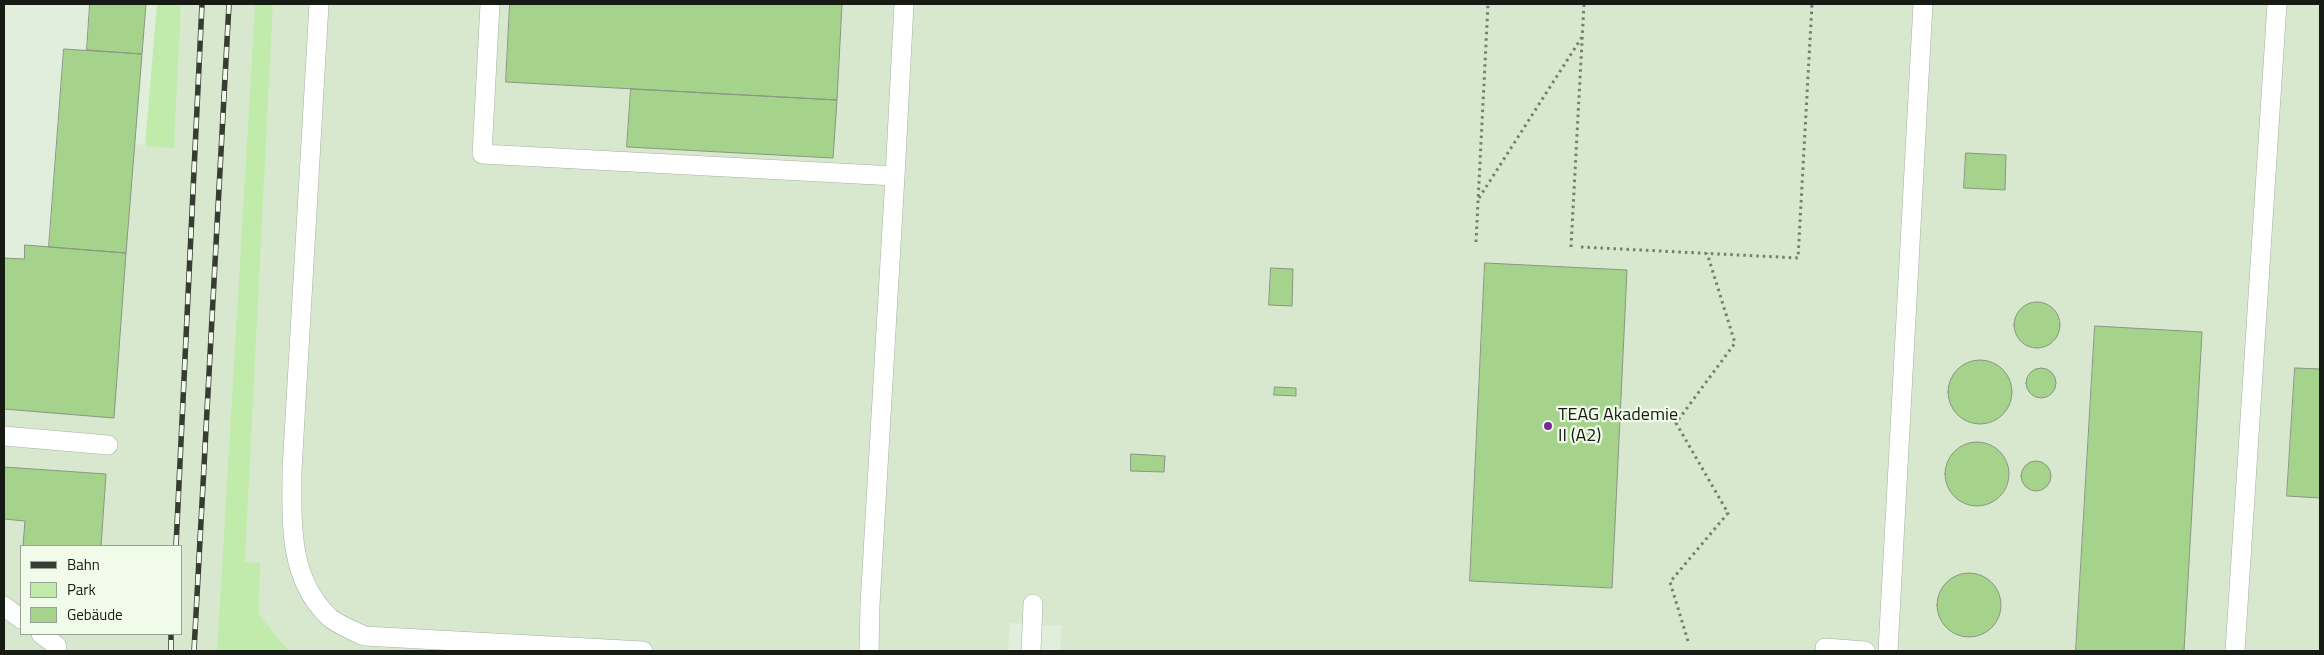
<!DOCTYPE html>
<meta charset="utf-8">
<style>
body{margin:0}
#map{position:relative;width:2324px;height:655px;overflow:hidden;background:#e2eedc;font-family:"Titillium Web",sans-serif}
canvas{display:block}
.frame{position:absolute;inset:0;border:5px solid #161b14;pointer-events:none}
.legend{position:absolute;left:20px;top:545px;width:162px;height:90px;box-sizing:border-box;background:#f0fce9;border:1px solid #99a294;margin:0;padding:6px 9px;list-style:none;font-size:15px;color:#161b14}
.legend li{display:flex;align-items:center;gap:10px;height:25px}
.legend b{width:25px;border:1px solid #99a294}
</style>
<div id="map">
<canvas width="2324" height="655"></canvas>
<div class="frame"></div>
<ul class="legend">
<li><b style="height:6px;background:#363c34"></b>Bahn</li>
<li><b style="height:14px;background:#c1ebaa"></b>Park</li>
<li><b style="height:14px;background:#a5d38b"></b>Gebäude</li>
</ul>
</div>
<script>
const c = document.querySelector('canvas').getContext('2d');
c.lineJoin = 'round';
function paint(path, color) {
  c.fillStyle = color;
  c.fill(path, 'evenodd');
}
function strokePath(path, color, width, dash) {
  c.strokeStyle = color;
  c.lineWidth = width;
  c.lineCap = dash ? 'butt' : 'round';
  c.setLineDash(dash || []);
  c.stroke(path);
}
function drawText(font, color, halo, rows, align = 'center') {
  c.font = font + ' "Titillium Web",sans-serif';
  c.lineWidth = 4.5;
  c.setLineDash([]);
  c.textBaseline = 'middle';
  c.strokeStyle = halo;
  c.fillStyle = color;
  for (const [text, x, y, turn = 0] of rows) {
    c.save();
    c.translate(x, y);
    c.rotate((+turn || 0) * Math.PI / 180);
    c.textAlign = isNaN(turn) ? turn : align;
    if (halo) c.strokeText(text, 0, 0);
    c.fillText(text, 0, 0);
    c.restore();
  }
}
const built = new Path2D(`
 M181,4H255L217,651H4V258L24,259L25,245L49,247L134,144L174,147ZM21,546H181V634H21Z
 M273,4H2320V651H1060L1062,626L1010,623L1008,651H289L259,616L260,564L245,562Z`);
const green = new Path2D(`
 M157,4H181L174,148L145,146Z
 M255,4H273L245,562L260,563L259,615L289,651H217Z`);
const building = new Path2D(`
 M90,4H146L142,54L87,50Z
 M510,4H842L837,100L506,82Z
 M64,49L142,54L126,253L49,247Z
 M631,89L837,100L833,158L627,147Z
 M1966,153L2006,155L2005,190L1964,188Z
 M25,245L126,253L114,418L4,409V258L24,259Z
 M1485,263L1627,270L1612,588L1470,581Z
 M1271,268L1293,269L1292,306L1269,305Z
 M2014 325a23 23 0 1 1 46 0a23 23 0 1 1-46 0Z
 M2095,326L2202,332L2184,651H2076Z
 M1948 392a32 32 0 1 1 64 0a32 32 0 1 1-64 0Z
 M2295,368L2320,369V498L2287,496Z
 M2026 383a15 15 0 1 1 30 0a15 15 0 1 1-30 0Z
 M1275,387L1296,388V396L1274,395Z
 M1945 474a32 32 0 1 1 64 0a32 32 0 1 1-64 0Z
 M1131,454L1165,456L1164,472L1131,471Z
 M2021 476a15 15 0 1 1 30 0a15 15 0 1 1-30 0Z
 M4,467L106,474L101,546H23L25,521L4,519Z
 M1937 605a32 32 0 1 1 64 0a32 32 0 1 1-64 0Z`);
const path = new Path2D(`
 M1479,198L1582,37
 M1476,242L1488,4
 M1571,247L1584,4
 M1581,247L1798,258L1812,4
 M1688,641L1670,582L1728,513L1676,423L1735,343L1707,253`);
const service = new Path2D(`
 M319,4L292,470C292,521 288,576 327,615C335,624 353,630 364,636L643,651
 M490,4L482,154L895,176L904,4
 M4,436L108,445
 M4,606L21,619
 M41,634L57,646
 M1825,648L1865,651
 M869,651L870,605L895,176
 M1031,651L1033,604
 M1888,651L1923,4
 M2235,651L2277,4`);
const rail = new Path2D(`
 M176,546L202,4
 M171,651V634
 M194,651L229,4`);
const markers = [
 [1548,426,5,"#792898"]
];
const poiNames = [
 ["TEAG Akademie",1558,416],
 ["II (A2)",1558,437]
];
paint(built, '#d7e8ce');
paint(green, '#c1ebaa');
paint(building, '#a5d38b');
strokePath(building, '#8b9685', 1);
strokePath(service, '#a6b2a0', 20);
strokePath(path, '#757e71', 3, [2.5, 4]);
strokePath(service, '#fff', 19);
strokePath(rail, '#363c34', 5.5);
strokePath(rail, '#f0fce9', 4, [11]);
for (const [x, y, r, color] of markers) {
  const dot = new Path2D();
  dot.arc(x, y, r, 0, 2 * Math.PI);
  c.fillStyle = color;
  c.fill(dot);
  strokePath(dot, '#f0fce9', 2);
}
drawText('18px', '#161b14', '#f0fce9', poiNames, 'left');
</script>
